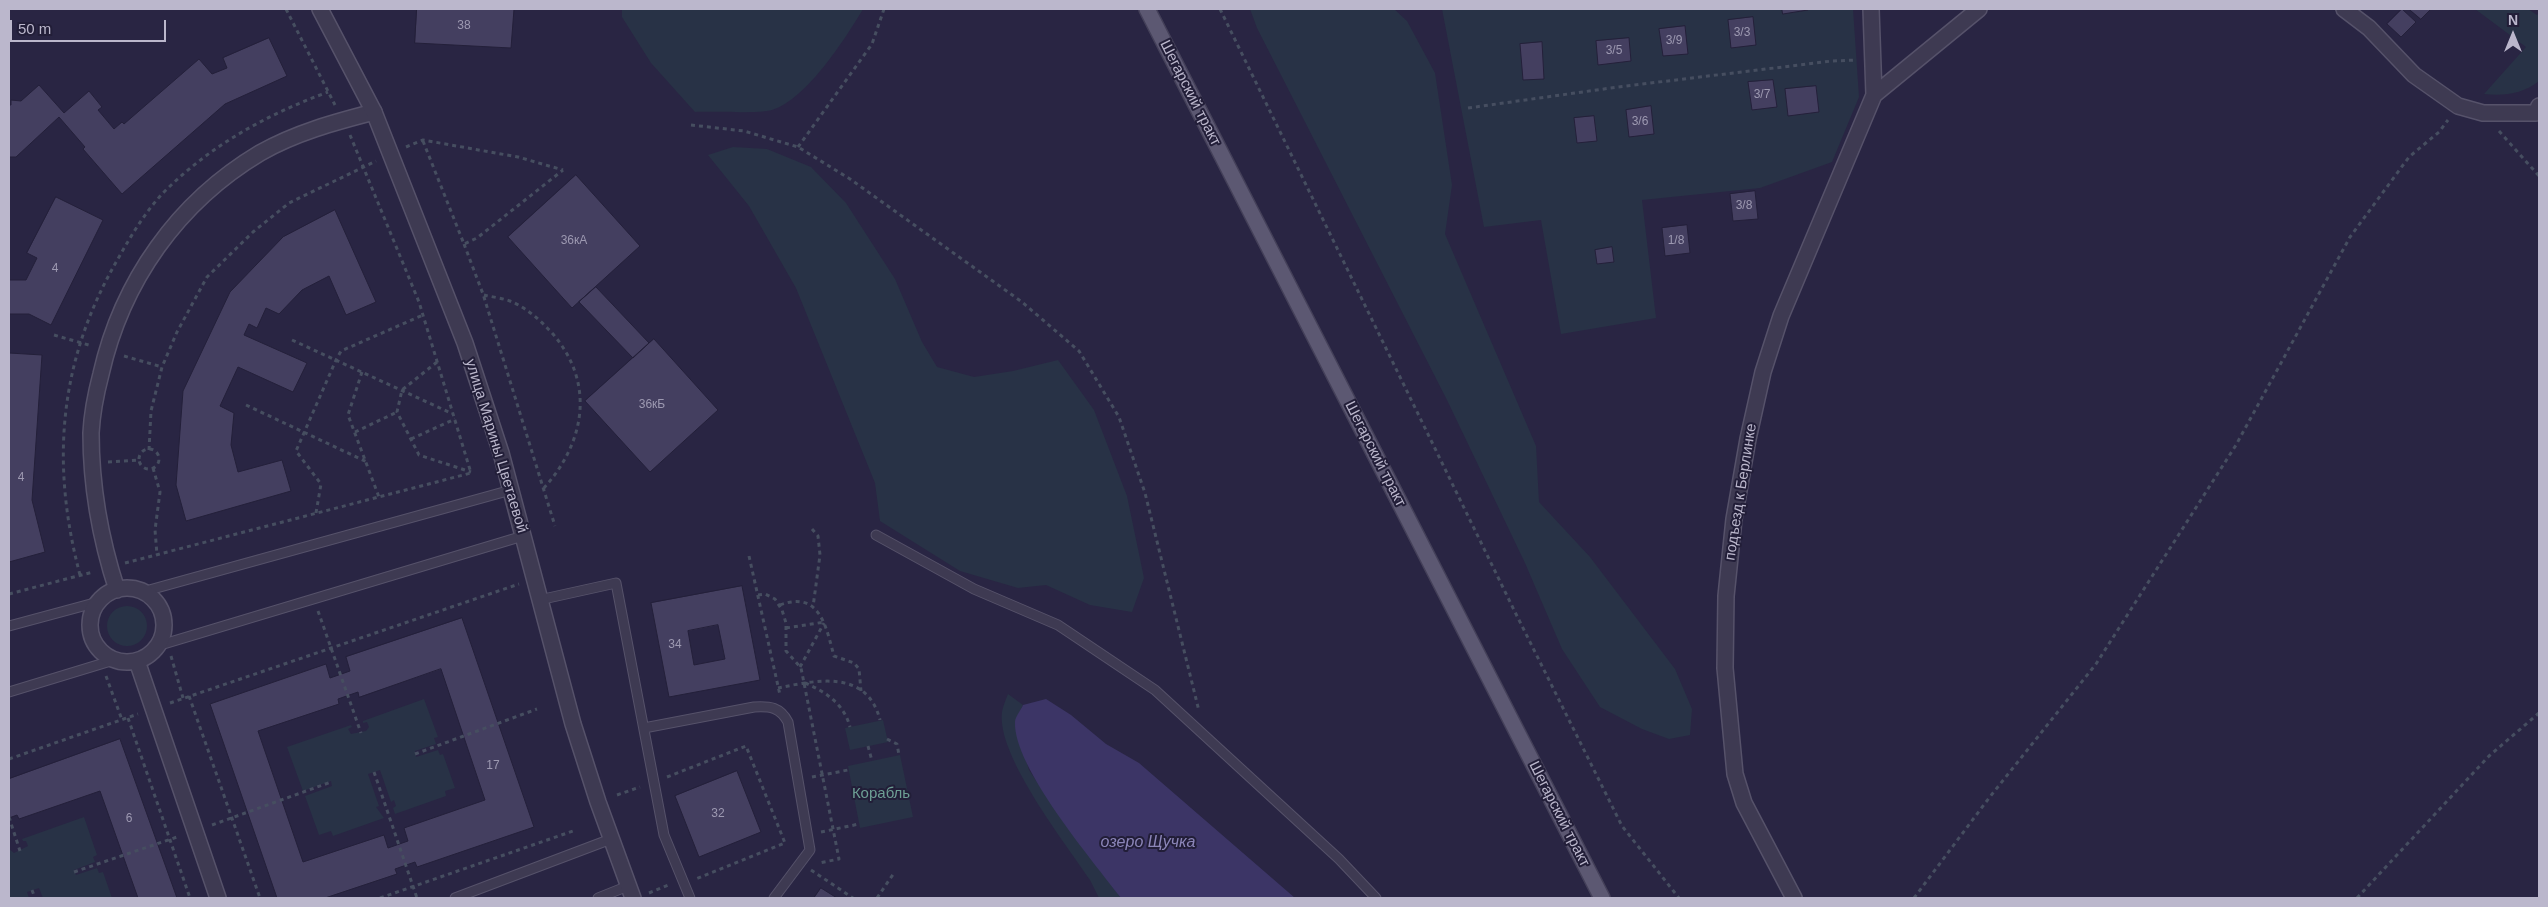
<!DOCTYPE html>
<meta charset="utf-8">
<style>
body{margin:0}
#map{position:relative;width:2548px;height:907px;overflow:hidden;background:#292543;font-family:Helvetica,sans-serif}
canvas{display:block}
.frame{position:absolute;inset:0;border:10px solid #bbb7cc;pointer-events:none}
.north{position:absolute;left:2488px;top:10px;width:50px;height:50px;-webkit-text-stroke:4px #221e38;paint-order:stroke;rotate:0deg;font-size:14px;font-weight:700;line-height:20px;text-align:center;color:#bbb7cc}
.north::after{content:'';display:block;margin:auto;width:18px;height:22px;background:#bbb7cc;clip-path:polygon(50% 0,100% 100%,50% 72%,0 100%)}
.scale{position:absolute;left:10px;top:20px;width:156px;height:22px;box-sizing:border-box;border:2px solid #bbb7cc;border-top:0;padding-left:6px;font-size:15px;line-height:18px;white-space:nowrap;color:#bbb7cc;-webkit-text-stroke:4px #221e38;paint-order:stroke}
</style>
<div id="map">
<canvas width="2548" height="907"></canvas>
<div class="frame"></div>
<div class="north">N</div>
<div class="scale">50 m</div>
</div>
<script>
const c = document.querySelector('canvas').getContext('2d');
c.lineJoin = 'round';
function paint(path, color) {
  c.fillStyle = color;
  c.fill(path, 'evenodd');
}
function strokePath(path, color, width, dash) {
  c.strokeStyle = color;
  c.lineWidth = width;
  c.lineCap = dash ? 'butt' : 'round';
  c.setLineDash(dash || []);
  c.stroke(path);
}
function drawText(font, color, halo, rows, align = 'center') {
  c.font = font + ' Helvetica,sans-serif';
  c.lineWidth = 4;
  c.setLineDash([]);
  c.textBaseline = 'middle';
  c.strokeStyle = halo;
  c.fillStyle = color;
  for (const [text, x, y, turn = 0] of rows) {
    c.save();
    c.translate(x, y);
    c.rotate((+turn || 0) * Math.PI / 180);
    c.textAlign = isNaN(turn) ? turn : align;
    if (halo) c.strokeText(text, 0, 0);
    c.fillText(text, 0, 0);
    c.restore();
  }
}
const green = new Path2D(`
 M622,9H863C845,39 807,99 772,110C758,114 712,111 695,112L651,63L622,17Z
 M1250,9H1394L1407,21L1435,73L1452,185L1445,234L1536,446L1539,502L1590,557L1675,669L1692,709L1690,735L1669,739L1642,729L1600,707L1562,649L1525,563L1447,400L1257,28Z
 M1442,9H1853L1859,97L1832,162L1760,188L1642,200L1656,318L1561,334L1541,220L1484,227Z
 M2475,9H2528L2537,15L2539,13V81C2523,94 2504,96 2484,94L2526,47Z
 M733,147L767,149L811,167L846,203L895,279L922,342L937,367L974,377L1013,371L1058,360L1094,410L1127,496L1144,578L1132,612L1090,605L1046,585L1018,588L960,571L880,521L875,483L796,288L749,206L708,155Z
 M107 626a20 20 0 1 1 40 0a20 20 0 1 1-40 0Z
 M1008,694L1023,705L1015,722L1029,770L1063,821L1121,898H1099L1090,880C1066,844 996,755 1002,712C1003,706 1006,699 1008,694Z
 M424,699L438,737L434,738L436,744L415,751L416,757L438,750L440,755L443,754L455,788L445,791L446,796L395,814L393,808L396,806L394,800L391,802L380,770L368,774L379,806L376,807L384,818L333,836L331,831L319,835L305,796L332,786L331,781L303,791L287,747L351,725L352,727L348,729L351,734L366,731L369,727L367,722L363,723V721Z
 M883,720L888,742L850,750L845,728Z
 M900,755L913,817L860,828L848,766Z
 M84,817L97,855L93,857L95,862L74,870L76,875L97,868L99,873L103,872L112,898H43L39,888L27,892L29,898H9V849L14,853L28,846L26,841H23L22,839Z`);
const water = new Path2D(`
 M1046,699L1071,715L1106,744L1139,763L1295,898H1121C1093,861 1013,767 1015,722C1015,717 1021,710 1023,705Z`);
const building = new Path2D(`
 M417,9H514L511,48L415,43Z
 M1782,9H1807L1808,10L1783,14Z
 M2402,9L2416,22L2401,37L2387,24Z
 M2409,9H2431L2421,19Z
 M1753,17L1756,45L1731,48L1728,20Z
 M1685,26L1688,54L1663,56L1659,29Z
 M269,38L287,76L225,104L122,194L83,149L85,147L59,117L16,157H9V105H11V100L21,101L39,85L64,113L89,91L102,107L98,110L114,129L122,122L124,124L199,59L212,74L227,68L223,58Z
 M1629,38L1631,61L1598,65L1596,41Z
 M1542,42L1544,79L1523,80L1520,44Z
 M1773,80L1777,107L1752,110L1748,82Z
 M1816,86L1819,112L1788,116L1785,89Z
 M1651,106L1654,134L1629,137L1626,110Z
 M1594,116L1597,141L1577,143L1574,118Z
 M576,175L640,246L572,308L508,237Z
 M1755,191L1758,219L1733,221L1730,194Z
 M56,197L103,220L51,325L29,314H9V280H26L37,258L27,253Z
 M335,210L376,302L346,315L329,276L302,290L279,314L266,308L257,328L249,324L244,335L307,363L293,392L238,367L220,406L234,413L231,445L238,472L282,460L291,491L186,521L176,485L183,391L230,292L283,237Z
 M1687,225L1690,253L1665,256L1662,228Z
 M1612,247L1614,262L1597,264L1595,250Z
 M596,287L649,343L633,358L579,302Z
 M654,339L718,410L650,472L585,401Z
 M9,353L42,355L32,500L45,552L9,562Z
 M742,586L760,680L669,697L651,603ZM718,625L725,659L694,665L688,631Z
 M462,618L534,827L417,867L415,862L395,869L397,874L325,898H277L210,704L326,664L330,678L350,671L346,657ZM441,669L485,800L404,828L408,841L388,848L384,835L303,862L258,731L339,704L338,699L358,692L359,697Z
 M120,739L177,898H138L100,791L19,819L17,815L9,818V779Z
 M737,771L761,832L699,857L675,796Z
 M821,888L837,898H814Z`);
const path = new Path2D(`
 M286,9L335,105
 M1220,9L1514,610L1622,826L1679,898
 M1468,108L1618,87L1832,61L1857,60
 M691,125L744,131L798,147L850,179L1022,302L1079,351L1119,417L1145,493L1199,711
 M2499,131L2539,176
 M350,135L419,302L471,473
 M423,141L464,244L477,238L563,170
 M406,147L423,140L518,157L563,170
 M798,147L872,44L884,9
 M464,244L483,294L555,526
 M484,295C492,297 502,298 510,301C527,308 540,320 552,333C595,382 586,441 544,488
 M54,335L92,346
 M292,340L453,414
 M124,356L162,367
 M437,362L402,390L397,412L419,455L471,472
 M362,372L348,415L379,497
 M246,405L367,462
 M355,432L397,412
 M411,439L455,419
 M139 459a10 10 0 1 1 20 0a10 10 0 1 1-20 0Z
 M149,450L151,411L162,367L177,332L207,277L253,232L289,203L376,161
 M108,462L140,460
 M153,468L160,492L155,530L157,555
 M316,513L321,484L296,451L336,360L341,351L423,315
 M812,529L818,536L820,555L813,607
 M749,556L780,695
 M125,563L471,473
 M80,575C50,462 59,359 119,257C132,234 146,211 164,192C211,145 266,115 328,92
 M9,594L93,572
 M758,595L765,594L775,599L782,610L786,623V651L801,668L804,683L839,859L819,863
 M780,605C820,590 826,627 834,656L854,663L859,669L861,691
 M318,611L361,733
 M786,628L825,622
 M171,656L183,698
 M800,667L824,623
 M106,676L122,720
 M805,683C826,692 844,704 850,727
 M778,688C817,680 867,669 880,720
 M189,696L260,898
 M170,703L519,584
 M128,718L190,898
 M887,739L897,744L899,755
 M868,746L872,761
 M415,754L537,709
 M9,759L138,714
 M374,772L417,898
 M667,777L746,746L785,843L696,879
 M812,777L848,770
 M617,795L640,787
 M9,817L20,851
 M212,825L331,782
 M821,832L859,824
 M811,870L853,898
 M74,872L180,836
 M32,890L35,898
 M649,893L671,884
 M380,898L573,831
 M877,898L894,873
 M1914,898L1989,798L2096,664L2236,445L2350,237L2409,157L2439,132L2448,120
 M2357,898L2489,756L2539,713`);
const service = new Path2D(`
 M876,535L974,589L1058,625L1155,690L1339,859L1376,898
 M142,592L511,490
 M539,600L616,583L664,835L690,898
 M9,626L98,602
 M157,646L523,536
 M9,692L114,660
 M644,728L754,707C770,706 780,707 788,722L810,850L774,898
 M455,898L611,839
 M598,898L628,886`);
const minor = new Path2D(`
 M2344,9L2369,28L2414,75L2458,106L2483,113H2536L2539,106
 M1874,95L1979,9
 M90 625a37 37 0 1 1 74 0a37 37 0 1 1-74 0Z
 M117,590C100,538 91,487 91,433C92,413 96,393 101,374C122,281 178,202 260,153C295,133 335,122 374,112
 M137,661L218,898
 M1794,898L1744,803L1735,774L1725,668L1726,596L1734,519L1748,439L1763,372L1781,316L1874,95L1871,9`);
const tertiary = new Path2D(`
 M320,9L374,112L465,343L501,453L573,724L598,802L633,898`);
const primary = new Path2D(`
 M1147,9L1602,898`);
const numberNames = [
 ["38",464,26],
 ["3/3",1742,33],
 ["3/9",1674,41],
 ["3/5",1614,51],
 ["3/7",1762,95],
 ["3/6",1640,122],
 ["3/8",1744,206],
 ["36кА",574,241],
 ["1/8",1676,241],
 ["4",55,269],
 ["36кБ",652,405],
 ["4",21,478],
 ["34",675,645],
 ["17",493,766],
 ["32",718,814],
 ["6",129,819]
];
const streetNames = [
 ["Шегарский тракт",1190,93,63],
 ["улица Марины Цветаевой",496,446,73],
 ["Шегарский тракт",1375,454,63],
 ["подъезд к Берлинке",1741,492,-81],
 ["Шегарский тракт",1559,814,63]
];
const parkNames = [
 ["Корабль",881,794]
];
const waterNames = [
 ["озеро Щучка",1148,843]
];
paint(green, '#283246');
paint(water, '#3c3566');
paint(building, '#443f60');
strokePath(building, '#24203a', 1);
strokePath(service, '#56526a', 11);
strokePath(minor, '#56526a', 18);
strokePath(tertiary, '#56526a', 18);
strokePath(primary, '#444059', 18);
strokePath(path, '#464e60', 3, [4, 4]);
strokePath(service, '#3e3a52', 9);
strokePath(minor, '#3e3a52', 15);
strokePath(tertiary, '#3e3a52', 15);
strokePath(primary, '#5c5872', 15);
drawText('12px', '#9d99b1', null, numberNames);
drawText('15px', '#bbb7cc', '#221e38', streetNames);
drawText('15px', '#6d9e94', '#221e38', parkNames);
drawText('italic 16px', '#8b85b8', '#221e38', waterNames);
</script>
